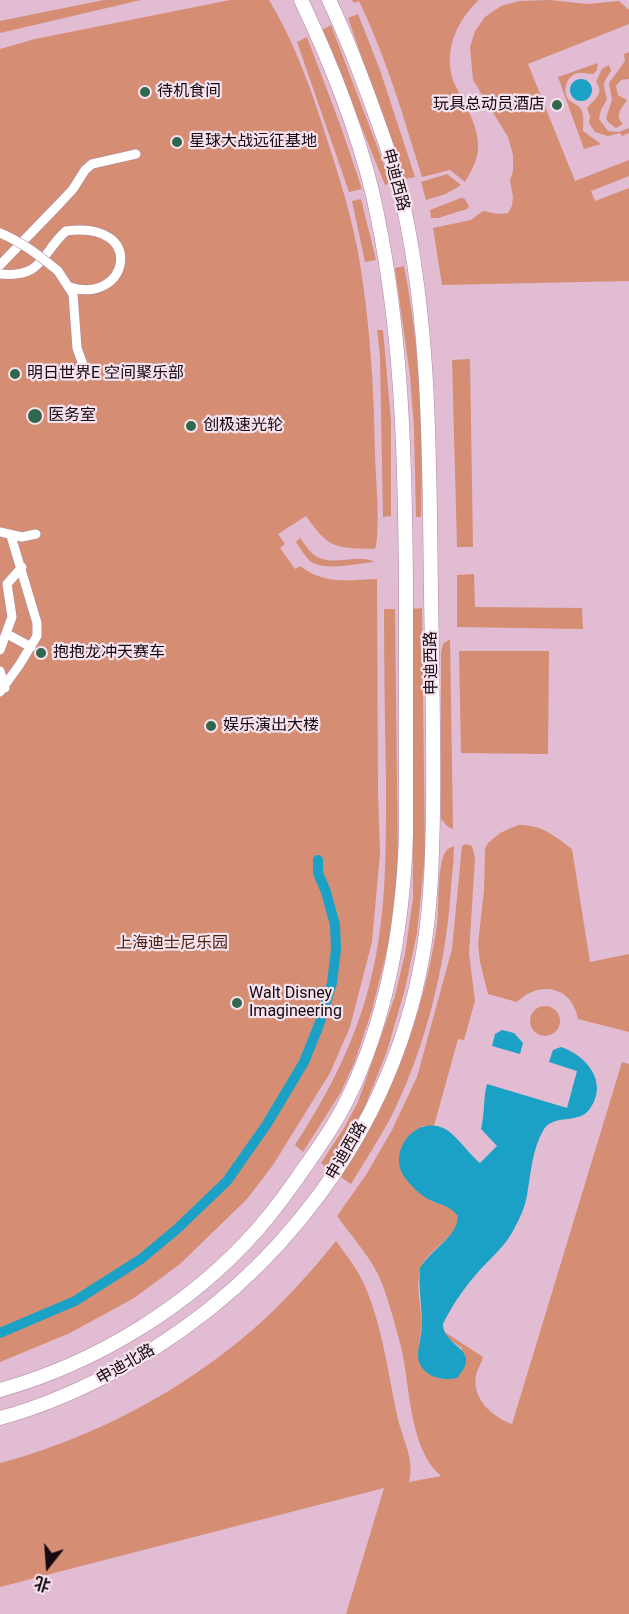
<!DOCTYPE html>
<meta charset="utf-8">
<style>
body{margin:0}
#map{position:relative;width:629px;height:1614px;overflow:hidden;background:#e1bcd2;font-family:Roboto,"Noto Sans SC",sans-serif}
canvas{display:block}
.north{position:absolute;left:18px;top:1536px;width:60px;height:60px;-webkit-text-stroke:4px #f6e3ee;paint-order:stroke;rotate:197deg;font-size:16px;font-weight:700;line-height:24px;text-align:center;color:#150810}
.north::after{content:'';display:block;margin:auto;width:21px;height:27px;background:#150810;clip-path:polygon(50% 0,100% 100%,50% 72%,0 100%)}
</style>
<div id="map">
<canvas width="629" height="1614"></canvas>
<div class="north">北</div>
</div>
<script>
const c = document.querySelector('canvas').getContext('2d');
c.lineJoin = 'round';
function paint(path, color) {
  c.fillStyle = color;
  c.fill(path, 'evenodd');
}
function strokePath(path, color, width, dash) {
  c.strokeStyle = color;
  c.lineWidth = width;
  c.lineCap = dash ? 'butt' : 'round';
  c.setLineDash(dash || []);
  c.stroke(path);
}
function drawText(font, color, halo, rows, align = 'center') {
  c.font = font + ' Roboto,"Noto Sans SC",sans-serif';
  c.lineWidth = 4.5;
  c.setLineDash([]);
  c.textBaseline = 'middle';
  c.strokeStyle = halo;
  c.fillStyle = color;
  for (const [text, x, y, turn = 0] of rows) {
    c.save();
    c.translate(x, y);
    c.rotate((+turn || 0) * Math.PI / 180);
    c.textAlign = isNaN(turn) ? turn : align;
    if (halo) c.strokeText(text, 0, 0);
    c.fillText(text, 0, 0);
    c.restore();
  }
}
const green = new Path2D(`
 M104,0H141L0,33V21Z
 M230,0H269C293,40 310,85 324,130C337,170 350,210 358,252C370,320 374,387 375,456C376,485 380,518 376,547L374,549C335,548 329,549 306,516L278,534L285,544L280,548L295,569L300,566C325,585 348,580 377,579L378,792L380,853L372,942L350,1027L330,1073L273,1165L247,1199L180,1264L134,1298L70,1333L0,1362V49L35,39Z
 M352,0H479C455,22 441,56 456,87C465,104 477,124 478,143C479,158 472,170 465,182L450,170L422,177C403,115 387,60 359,1L354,3Z
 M550,0L587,4L619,1L629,10V24L528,64L575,181L629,160V176L591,191L595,201L629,188V281L442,285L433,228L471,220L483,211L498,214L508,213L512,206L513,197L510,181L513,171V155L508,137L473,80L470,47L475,31L485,17L501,6L519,1Z
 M358,14L380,70L415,177L404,179L348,18Z
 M331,25L389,178L388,184L385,185L322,30Z
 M307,37L341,127L362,189L349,192L297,42Z
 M629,52V79L621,80L616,86L618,95L627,100C622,108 614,115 623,124L616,128L608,122L606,118L612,100L609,83L625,61L624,54Z
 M598,63L597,70L593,74C588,74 583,72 579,73C567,74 562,90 568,99C571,103 577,104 580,108C585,114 583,124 583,131L601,144L584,149L558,77Z
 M609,65L611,71C602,85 603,82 607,99L601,110L599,119L608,131L619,132L629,128V133L622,136L620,133L608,136L595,132L589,123L590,116L587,108C594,100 605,93 596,82L602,69Z
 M447,174L461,185L446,194L426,200L421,182Z
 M461,198H464L469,206L467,209L438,218H431L430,210Z
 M361,199L376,260L365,262L352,201Z
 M404,266C420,348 424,434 421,517H416L414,427L410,376L395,268Z
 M377,330H383L391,421V516L383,517L380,356Z
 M470,359L473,547H457L452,360Z
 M300,538C304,543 308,550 313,554C331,569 357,552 375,562C357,563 325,572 310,561C305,556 300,548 296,542Z
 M474,574L475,607L582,608L583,629L457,627V575Z
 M422,608L425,855L417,933L405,989L387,1051L364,1109L328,1169L321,1163L344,1128L358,1102L395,996L405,954L413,898L412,609Z
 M384,609H395L398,868L389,942L372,1010L355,1061L341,1092L303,1152L295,1145C326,1097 351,1050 367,994C387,925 386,853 386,782C385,725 384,667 384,609Z
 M450,639L453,829L447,826L441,819V653L443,644Z
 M459,651H549L548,754L461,753Z
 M518,825C543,825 553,835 572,849L590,962L629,954V1032L578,1019C572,986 540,980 517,1002L488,994L480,962L478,944L484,890L485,849L488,843L500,833Z
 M466,844L472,846L475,858L469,953L475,1001L464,1040L458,1039L434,1126H422L431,1201C438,1204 455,1207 458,1216C462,1234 426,1252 421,1267C415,1284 421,1306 422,1323C422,1332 418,1341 419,1350C420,1357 424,1365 426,1372L442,1379L462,1348L445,1336L443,1331L483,1357C481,1364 477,1370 476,1376C472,1400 493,1417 512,1424L622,1062L629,1064V1614H346L384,1488L0,1587V1463C79,1442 155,1405 220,1356C264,1324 302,1283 336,1241C346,1255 357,1268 364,1284C383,1327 388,1374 398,1419C403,1441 415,1460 409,1482L441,1476C410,1450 410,1389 402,1351C396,1328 390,1304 381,1281C372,1258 351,1236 337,1216L366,1175L392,1130L417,1077L452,949L462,846Z
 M454,846C454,864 451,882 450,901C444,974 423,1055 389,1121C377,1142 364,1163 351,1184L339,1176C349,1161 360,1146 369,1130C402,1070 425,1000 436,932C440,912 436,865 446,851C447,849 452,847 454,846Z
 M530 1021a15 15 0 1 1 30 0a15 15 0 1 1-30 0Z`);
const water = new Path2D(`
 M570 90a11 11 0 1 1 22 0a11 11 0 1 1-22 0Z
 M502,1030L514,1033L523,1043L520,1054L492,1046L495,1034Z
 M561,1047C586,1055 610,1083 589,1110C578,1124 554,1114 544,1129C532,1149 531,1173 527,1195C525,1207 520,1218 514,1229C507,1244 491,1258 479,1271C465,1287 452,1305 443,1324C443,1348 484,1348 457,1378C441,1382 419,1375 418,1356C418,1345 422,1335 422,1324C422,1305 418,1287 420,1268C430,1250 457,1238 458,1216C451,1206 440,1205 430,1200C421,1196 409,1184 403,1175C389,1150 415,1116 443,1128C455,1133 469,1154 480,1163L497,1146L481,1129C485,1113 483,1099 487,1084L567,1108L577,1071L549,1062L553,1050Z`);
const canal = new Path2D(`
 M0,1333L75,1301L141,1259L177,1229L227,1181L267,1124L304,1062L319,1025L332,983L336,949L335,925L326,892L318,873V860`);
const street = new Path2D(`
 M0,265L61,202L73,189L85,170L92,164L136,154
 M58,271L73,294L77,348L87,376
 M0,274C44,278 41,253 66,231C148,220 128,306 70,287
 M0,532L22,537L36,534
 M7,634L31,647
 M0,650L12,617L7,584L22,567
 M0,671L5,688
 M0,692L20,664L37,636V623L11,536`);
const secondary = new Path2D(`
 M0,1390C97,1363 191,1305 258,1229C276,1208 292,1186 307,1164C322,1143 337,1121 348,1098C388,1016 403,926 406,835C406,751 406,668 406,585C405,453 402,320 372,191C356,126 330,61 301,0
 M0,1418C45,1406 87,1387 128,1364C278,1279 391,1131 422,959C431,910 432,862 433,813C434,739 432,665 431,591C429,462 431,334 404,208C398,178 388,150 378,122C363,80 348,40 329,0`);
const streetBridge = new Path2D(`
 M0,233C22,242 40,256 58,271`);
const markers = [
 [145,92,6,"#30674e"],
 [557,105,6,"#30674e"],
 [177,142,6,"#30674e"],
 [15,374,6,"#30674e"],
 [35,416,8,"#30674e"],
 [191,426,6,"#30674e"],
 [41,653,6,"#30674e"],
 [211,726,6,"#30674e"],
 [237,1003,6,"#30674e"]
];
const poiNames = [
 ["待机食间",157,92],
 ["玩具总动员酒店",545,105,"right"],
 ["星球大战远征基地",189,142],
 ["明日世界E 空间聚乐部",27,374],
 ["医务室",48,416],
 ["创极速光轮",203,426],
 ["抱抱龙冲天赛车",53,653],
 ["娱乐演出大楼",223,726],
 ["Walt Disney",249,994],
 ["Imagineering",249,1012]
];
const streetNames = [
 ["申迪西路",395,180,75],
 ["申迪西路",432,663,-91],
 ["申迪西路",347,1151,-60],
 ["申迪北路",126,1365,-30]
];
const parkNames = [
 ["上海迪士尼乐园",172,944]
];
paint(green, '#d58e73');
paint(water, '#1ba1c5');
strokePath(canal, '#1ba1c5', 10);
strokePath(street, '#ae8aa0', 10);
strokePath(secondary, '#ae8aa0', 15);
strokePath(street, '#fff', 9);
strokePath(secondary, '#fff', 14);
strokePath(streetBridge, '#ae8aa0', 10, []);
strokePath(streetBridge, '#fff', 9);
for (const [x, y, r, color] of markers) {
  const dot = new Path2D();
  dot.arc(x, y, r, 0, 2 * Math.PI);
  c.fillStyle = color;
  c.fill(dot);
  strokePath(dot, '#f6e3ee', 2);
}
drawText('16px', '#150810', '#f6e3ee', poiNames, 'left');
drawText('16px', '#150810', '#f6e3ee', streetNames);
drawText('16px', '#4c2210', '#f6e3ee', parkNames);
</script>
